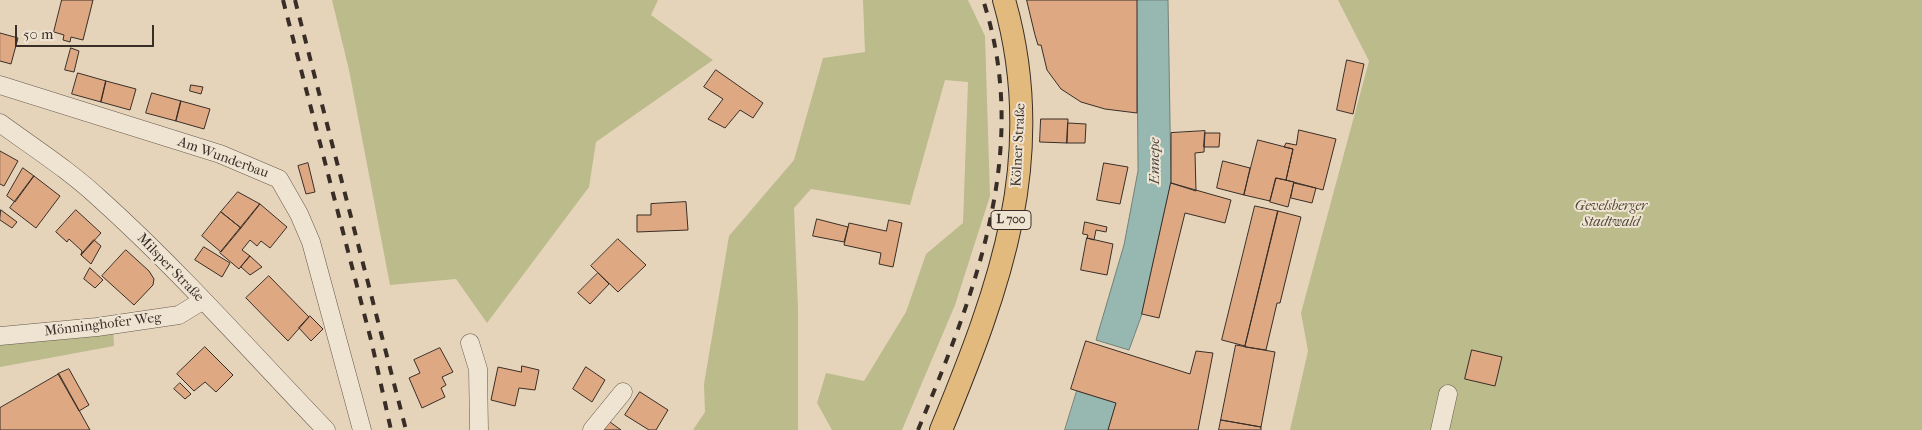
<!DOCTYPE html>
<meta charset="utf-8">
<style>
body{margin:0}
#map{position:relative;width:1922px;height:430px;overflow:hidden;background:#e6d4ba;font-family:"IM FELL French Canon",serif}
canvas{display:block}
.scale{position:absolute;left:15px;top:25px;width:139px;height:22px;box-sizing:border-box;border:2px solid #392e27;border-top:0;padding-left:6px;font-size:15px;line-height:18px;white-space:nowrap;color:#392e27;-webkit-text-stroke:4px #efe3d2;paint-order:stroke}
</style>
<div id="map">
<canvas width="1922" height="430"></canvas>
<div class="scale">50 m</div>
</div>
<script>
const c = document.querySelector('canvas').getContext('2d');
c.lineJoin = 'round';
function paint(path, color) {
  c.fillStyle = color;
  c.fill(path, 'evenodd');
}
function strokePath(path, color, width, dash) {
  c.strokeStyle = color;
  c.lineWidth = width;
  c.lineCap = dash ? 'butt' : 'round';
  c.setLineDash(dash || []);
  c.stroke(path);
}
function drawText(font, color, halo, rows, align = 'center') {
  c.font = font + ' "IM FELL French Canon",serif';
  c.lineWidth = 4;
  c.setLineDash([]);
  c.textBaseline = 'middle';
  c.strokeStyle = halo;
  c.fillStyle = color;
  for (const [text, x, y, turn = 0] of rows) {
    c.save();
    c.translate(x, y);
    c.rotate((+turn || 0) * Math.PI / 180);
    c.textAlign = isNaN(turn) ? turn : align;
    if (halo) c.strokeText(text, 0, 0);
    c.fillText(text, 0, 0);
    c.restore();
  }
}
const green = new Path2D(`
 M332,0H658L651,15L713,60L596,142L589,187L487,323L456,279L390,285L349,70Z
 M863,0H968L985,36L990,196L955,305L902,430H832L817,403L826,373L864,381L906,312L926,254L963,223L968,82L945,80L910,205L811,189L794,208L798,308V430H693L705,412L704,384L729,236L794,160L823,58L865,52Z
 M1338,0H1922V430H1290L1308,351L1301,313L1369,61Z
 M113,325L114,346L0,367V341Z`);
const water = new Path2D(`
 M1137,0H1168L1171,183L1142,314L1129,350L1096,340L1124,245L1138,171Z
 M1077,391L1116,403L1108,430H1065Z`);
const building = new Path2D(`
 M62,0H93L83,40L71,37L70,42L63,40L64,35L54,32Z
 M1027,0H1137V113L1105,109L1081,102L1061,89L1047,70L1041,45H1038L1035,35Z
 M0,33L18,38L11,64L0,61Z
 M71,48L79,51L74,72L65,70Z
 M1347,60L1364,64L1353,114L1337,110Z
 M716,70L763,103L753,118L740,110L725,128L708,119L723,99L704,87Z
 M78,73L106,81L101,102L72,94Z
 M106,81L136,89L130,110L101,102Z
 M191,85L203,87L201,94L190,91Z
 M152,93L181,101L176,121L146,113Z
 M181,101L210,109L204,129L176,121Z
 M1041,119H1068L1067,143L1040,142Z
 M1068,123L1086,124L1085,143H1067Z
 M1299,130L1336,139L1323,190L1286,180L1293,149L1284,147L1286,143L1296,145Z
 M1205,131L1204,152L1195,153L1196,191L1171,183V133Z
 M1205,133H1220L1219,147H1204Z
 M1258,140L1293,149L1286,180L1276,178L1270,201L1244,195Z
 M0,151L18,161L4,186L0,184Z
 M1223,161L1250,168L1244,195L1217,188Z
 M308,163L315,192L306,194L298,166Z
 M1104,163L1128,167L1120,204L1097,200Z
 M23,168L34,176L15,202L7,196Z
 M34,176L60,196L36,228L10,208Z
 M1276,178L1294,182L1288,207L1270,202Z
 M1171,183L1231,200L1225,223L1185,213L1159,318L1142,314Z
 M1294,183L1316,188L1312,203L1291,198Z
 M238,192L260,204L241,228L221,212Z
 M686,202L688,230L637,232V215H651V204Z
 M260,204L287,227L270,248L261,241L257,246L250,240L242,250L250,256L239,269L220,253Z
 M1255,206L1278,211L1245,346L1222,340Z
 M1,210L17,222L12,228L0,220Z
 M76,210L101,233L81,255L82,251L69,239L67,242L56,232Z
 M1278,211L1301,217L1280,303H1277L1266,350L1245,347Z
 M221,212L241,228L221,252L202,236Z
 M817,219L848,227L844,242L813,236Z
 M889,220L902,223L893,267L879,264L881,253L844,245L849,223L886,231Z
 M1085,222L1107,227L1106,232L1096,230L1094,240L1087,238L1088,235L1083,234Z
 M1087,238L1113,244L1107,275L1081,270Z
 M618,239L646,265L618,292L591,266Z
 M94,240L101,246L91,264L81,255Z
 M204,247L230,263L222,277L195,260Z
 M126,250L149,271L154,279L153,285L134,305L102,276Z
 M250,256L262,267L250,275L241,267Z
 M90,268L103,280L95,288L84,279Z
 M598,273L609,284L590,304L578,293Z
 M269,276L309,317L288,341L246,298Z
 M310,316L323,329L311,341L299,328Z
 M1086,341L1190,374L1196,351L1213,353L1198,430H1108L1116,403L1071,389Z
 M1236,345L1275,352L1261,427L1221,420Z
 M205,347L233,375L216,392L205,382L194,391L177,374Z
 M440,348L453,372L442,377L446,385L441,388L445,397L422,408L409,378L420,373L414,360Z
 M1472,350L1502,357L1495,386L1465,379Z
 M522,366L539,370L535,390L519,388L515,406L491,400L498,367L521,372Z
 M586,367L605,380L592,402L573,389Z
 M69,369L89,405L79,411L58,374Z
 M59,374L90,430H0V408Z
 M180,383L191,394L185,399L174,389Z
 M640,392L668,410L656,430H649L625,415Z
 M1221,420L1261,427V430H1219Z
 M610,422L621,430H603Z`);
const minor = new Path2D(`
 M0,85L220,154L279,179L299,214L311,242L362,430
 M0,123C34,148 69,170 100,199C179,270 252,353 326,430
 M0,336L97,327L179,315L202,301
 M470,343L478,369L479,430
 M592,430L623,392
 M1440,430L1448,394`);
const major = new Path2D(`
 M941,430C1000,287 1049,156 1004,0`);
const rail = new Path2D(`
 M283,0L372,344L391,430
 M295,0L406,430
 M918,430C975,293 1032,149 983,0`);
const shields = [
 [1011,220,40]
];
const shieldNames = [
 ["L 700",1011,220]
];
const streetNames = [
 ["Kölner Straße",1019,145,-87],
 ["Am Wunderbau",223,158,20],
 ["Milsper Straße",170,268,46],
 ["Mönninghofer Weg",103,325,-7]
];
const parkNames = [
 ["Gevelsberger",1611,207],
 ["Stadtwald",1611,223]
];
const waterNames = [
 ["Ennepe",1155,161,-90]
];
paint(green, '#bbbb8c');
paint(water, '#96b8b0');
strokePath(water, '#718179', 1);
paint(building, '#dea883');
strokePath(building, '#392e27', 1);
strokePath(minor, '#64584c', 19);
strokePath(major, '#392e27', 24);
strokePath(minor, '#efe3d2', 18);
strokePath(major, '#e3ba7d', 22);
strokePath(rail, '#392e27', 4, [9, 9]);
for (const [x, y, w] of shields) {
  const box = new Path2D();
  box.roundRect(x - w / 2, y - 9.5, w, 19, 4);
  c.fillStyle = '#efe3d2';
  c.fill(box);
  strokePath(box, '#392e27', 1);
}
drawText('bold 12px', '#392e27', null, shieldNames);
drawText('14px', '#392e27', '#efe3d2', streetNames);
drawText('italic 14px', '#534a3b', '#efe3d2', parkNames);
drawText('italic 15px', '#4c4a42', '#efe3d2', waterNames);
</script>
